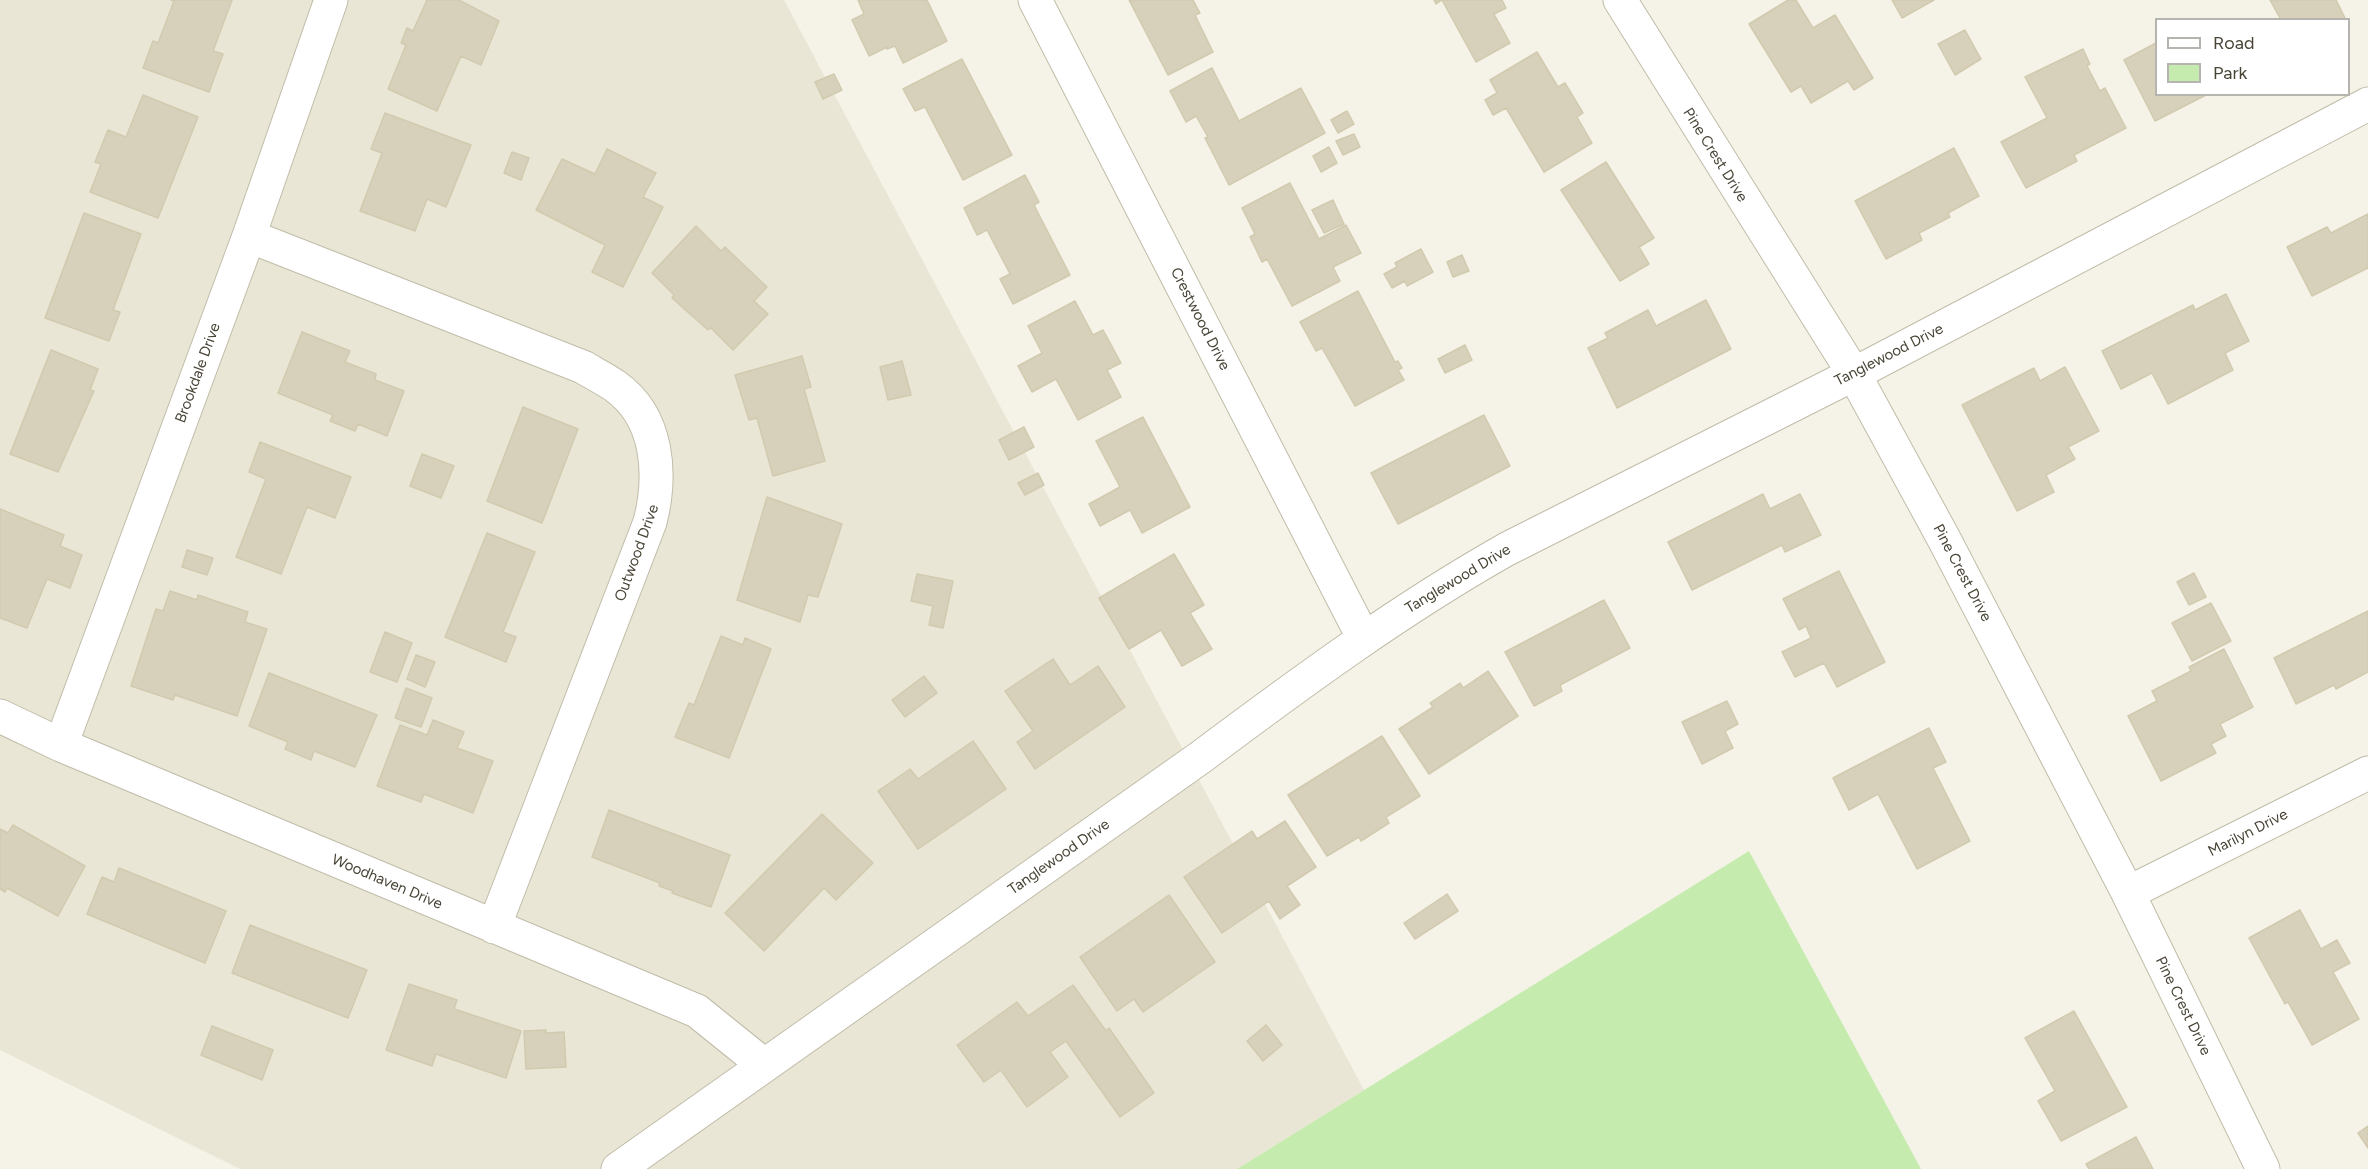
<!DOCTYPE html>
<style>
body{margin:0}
#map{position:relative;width:2368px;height:1169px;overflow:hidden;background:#f5f3e7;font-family:Figtree,sans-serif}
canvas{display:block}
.legend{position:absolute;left:2155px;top:18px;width:195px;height:78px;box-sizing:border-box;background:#fff;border:2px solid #b6b4af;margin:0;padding:8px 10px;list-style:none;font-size:18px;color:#484436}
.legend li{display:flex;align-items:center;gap:12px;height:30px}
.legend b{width:30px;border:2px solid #b6b4af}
</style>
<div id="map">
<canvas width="2368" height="1169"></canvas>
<ul class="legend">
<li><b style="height:8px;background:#fff"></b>Road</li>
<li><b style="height:16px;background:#c6ebae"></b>Park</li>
</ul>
</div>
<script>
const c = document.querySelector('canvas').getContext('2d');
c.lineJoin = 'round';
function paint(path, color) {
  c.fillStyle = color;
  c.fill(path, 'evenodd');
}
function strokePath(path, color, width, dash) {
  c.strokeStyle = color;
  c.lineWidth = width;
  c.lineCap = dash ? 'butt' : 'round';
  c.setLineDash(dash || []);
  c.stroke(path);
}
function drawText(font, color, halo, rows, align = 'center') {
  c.font = font + ' Figtree,sans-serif';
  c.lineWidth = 6;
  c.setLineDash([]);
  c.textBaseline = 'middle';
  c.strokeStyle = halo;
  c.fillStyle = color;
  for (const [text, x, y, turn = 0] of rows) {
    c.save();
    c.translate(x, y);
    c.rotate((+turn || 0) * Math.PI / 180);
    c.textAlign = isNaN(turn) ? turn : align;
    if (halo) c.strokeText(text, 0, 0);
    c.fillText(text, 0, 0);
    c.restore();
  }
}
const residential = new Path2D(`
 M0,0H784L1364,1090L1237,1169H240L0,1050Z`);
const green = new Path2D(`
 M1749,851L1921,1169H1237Z`);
const building = new Path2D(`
 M171,0H232L213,51L223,54L209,92L143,68L153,41L158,43L174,1Z
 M427,0H459L499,21L481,65L461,56L437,111L388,89L406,45L401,43L407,28L413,31Z
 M858,0H927L947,41L903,63L895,46L887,49V47L869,56L852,20L864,14Z
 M1129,0H1193L1200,13L1195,15L1213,52L1168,75Z
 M1434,0H1502L1506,8L1494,14L1510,43L1476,62L1442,0L1436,4Z
 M1788,0H1796L1813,28L1835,15L1873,78L1854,90L1848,81L1811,103L1801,86L1791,92L1749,24Z
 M1892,0H1934L1902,18Z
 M2270,0H2336L2346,20H2281Z
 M1965,30L1981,59L1955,75L1938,44Z
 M2156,43V94H2208L2155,121L2124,60Z
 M2083,49L2090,64L2087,66L2100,91L2105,88L2126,128L2074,155L2077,161L2026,188L2001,142L2047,118L2025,77Z
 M1537,52L1558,87L1565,83L1583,113L1577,117L1592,143L1544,172L1506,108L1493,115L1485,100L1497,93L1490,80Z
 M962,59L1012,155L963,180L925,107L915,111L903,89Z
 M1212,68L1239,121L1301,88L1325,133L1229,185L1205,138L1208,137L1196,116L1186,122L1170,91Z
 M834,74L842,90L823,99L815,82Z
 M143,95L198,117L158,218L90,192L101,164L95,162L108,130L126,137Z
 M1347,111L1354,124L1338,133L1331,120Z
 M385,113L471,145L446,207L427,199L415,231L360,211L382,153L371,149Z
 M1354,134L1360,147L1343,155L1336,141Z
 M1329,147L1337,163L1321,172L1313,156Z
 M1954,148L1979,196L1948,213L1950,217L1919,233L1922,240L1886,259L1855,201Z
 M607,149L656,173L643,197L663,207L623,287L592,272L605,245L536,210L562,159L595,174Z
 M512,152L529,158L521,180L504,173Z
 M1606,162L1654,238L1639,247L1649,264L1620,281L1561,190Z
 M1025,175L1039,202L1034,205L1070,275L1013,304L1000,279L1010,274L987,230L977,235L964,208Z
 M1290,183L1319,239L1346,225L1361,253L1333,267L1340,281L1292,306L1267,259L1262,262L1250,237L1255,234L1242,208Z
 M1333,200L1344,224L1324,233L1312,210Z
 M84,213L141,234L113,310L120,312L109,341L45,318Z
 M2368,214V268L2312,296L2287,247L2327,227L2331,233Z
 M696,226L721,251L725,247L767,287L754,301L768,314L733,350L711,328L708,330L672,298L674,295L652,273Z
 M1421,249L1433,272L1407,286L1405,281L1392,288L1384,274L1397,267L1395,263Z
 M1462,255L1469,271L1453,277L1447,262Z
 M1358,291L1395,362L1398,361L1402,368L1398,370L1404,380L1355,406L1322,348L1316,351L1300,322Z
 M2226,294L2249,341L2225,353L2233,370L2168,404L2152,373L2121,389L2102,351L2193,305L2195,310Z
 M1706,300L1731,349L1617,408L1588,348L1608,338L1605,333L1648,310L1656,326Z
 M1075,301L1093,335L1103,330L1121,363L1107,370L1121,397L1078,420L1056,379L1032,392L1018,366L1042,353L1028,326Z
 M302,332L350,351L345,362L376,374L375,380L404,391L387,436L358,424L355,431L330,421L333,415L278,393Z
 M1465,345L1472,360L1445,373L1438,359Z
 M51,350L98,369L90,390L94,391L58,472L10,454Z
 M802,356L811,387L804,389L825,461L773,476L757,418L749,420L735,375Z
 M902,361L911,395L888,400L880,367Z
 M2065,367L2099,431L2068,447L2075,459L2046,475L2054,492L2017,511L1962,405L2034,368L2040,381Z
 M523,407L578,429L542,523L487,501Z
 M1484,415L1510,466L1398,524L1371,473Z
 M1143,417L1190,507L1142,533L1130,510L1100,526L1089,504L1120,487L1096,441Z
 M1024,427L1034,447L1009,460L999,440Z
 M260,442L351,477L335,518L307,507L281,574L236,557L266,479L249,472Z
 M422,454L454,466L441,498L410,486Z
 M1038,473L1044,485L1025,495L1018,483Z
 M1763,494L1770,509L1800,494L1821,535L1785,552L1782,545L1692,590L1668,542Z
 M767,497L842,524L818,597L808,595L800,622L737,600Z
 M0,509L64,535L60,546L82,555L70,588L47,579L27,628L0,618Z
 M487,533L535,552L503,632L516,637L506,662L445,637Z
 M187,550L213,558L207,575L182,567Z
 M1174,554L1204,605L1190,613L1212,649L1182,666L1161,630L1129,649L1099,598Z
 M1839,571L1885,662L1837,687L1824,663L1795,677L1782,652L1811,638L1806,626L1799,630L1783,599Z
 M2194,573L2206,597L2189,605L2177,582Z
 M917,574L953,581L943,628L929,625L933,606L911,601Z
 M170,591L197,600L198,595L248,612L245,622L267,629L237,716L175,695L173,700L131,686L156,609L163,611Z
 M1604,600L1630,648L1560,685L1562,691L1534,706L1505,652Z
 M2211,603L2231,641L2192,661L2172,623Z
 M2368,611V672L2336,689L2334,685L2296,704L2274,658Z
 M385,632L412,643L397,682L370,672Z
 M721,636L743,645L745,638L771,649L729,758L675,737L689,703L694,705Z
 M2224,649L2253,707L2220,724L2226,736L2211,744L2216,753L2161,781L2128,716L2157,701L2152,691L2191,671L2189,667Z
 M416,655L435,662L425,687L407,679Z
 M1053,659L1070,685L1098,666L1125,707L1035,769L1017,742L1033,731L1005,691Z
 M1488,671L1518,716L1429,774L1399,729L1433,707L1430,703L1460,683L1463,688Z
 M269,673L377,715L355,767L314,751L311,760L285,749L288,742L249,726Z
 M924,676L937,693L905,717L892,700Z
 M406,688L432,698L421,727L395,718Z
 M1727,701L1738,724L1725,731L1733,748L1702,764L1682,722Z
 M433,720L464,732L457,748L493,761L473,813L424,794L421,802L377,786L400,725L427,735Z
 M1929,728L1946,762L1933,768L1970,841L1917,869L1878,794L1849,810L1833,778Z
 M1382,736L1420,796L1386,817L1389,823L1361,841L1359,837L1327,856L1288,795Z
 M973,741L1006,789L918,849L878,791L910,769L918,779Z
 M609,810L730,855L711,907L672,893L673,891L659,886L660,883L592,857Z
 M822,814L873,863L836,900L824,888L764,951L725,913Z
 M1285,821L1316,867L1287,886L1300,905L1280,919L1269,901L1222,933L1184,877L1252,831L1257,839Z
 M13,825L85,866L58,916L7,888L5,892L0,889V829L8,833Z
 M119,868L226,911L205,963L87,914L102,877L114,882Z
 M1447,894L1458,911L1415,939L1404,923Z
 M1169,895L1215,962L1143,1012L1134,999L1117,1011L1080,957Z
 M2300,910L2321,949L2337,940L2350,963L2333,972L2359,1019L2312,1045L2288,1002L2285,1004L2249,938Z
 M250,925L367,970L348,1018L232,973Z
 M409,984L457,1000L454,1009L521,1031L506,1078L436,1054L432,1066L386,1050Z
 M1073,985L1106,1031L1109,1028L1154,1093L1120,1117L1066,1041L1050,1052L1068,1077L1027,1107L1001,1070L984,1082L957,1045L1017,1002L1028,1016Z
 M2074,1011L2127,1107L2061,1141L2038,1101L2055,1091L2025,1038Z
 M1266,1025L1282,1045L1263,1061L1247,1041Z
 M212,1026L273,1050L262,1080L201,1055Z
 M546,1030V1033L564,1032L566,1067L526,1069L524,1031Z
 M2368,1126V1148L2358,1133Z
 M2136,1137L2153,1169H2089L2086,1164Z`);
const street = new Path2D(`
 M1035,0L1364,639
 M1620,0L1854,374L1944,539L2128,893L2263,1169
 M249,236L583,367C593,373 605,379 615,386C659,417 662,475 650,522L494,927
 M0,716L61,745L697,1011L764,1065
 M61,745L249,236L331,0
 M2128,893L2368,773
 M618,1169L1201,757C1300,683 1399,610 1507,549L1854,374L2368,104`);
const streetNames = [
 ["Pine Crest Drive",1715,155,58],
 ["Crestwood Drive",1200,319,63],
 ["Tanglewood Drive",1889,355,-27],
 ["Brookdale Drive",198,373,-70],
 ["Outwood Drive",637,553,-70],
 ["Pine Crest Drive",1962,573,62],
 ["Tanglewood Drive",1458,579,-31],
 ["Marilyn Drive",2248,833,-27],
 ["Tanglewood Drive",1059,857,-35],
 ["Woodhaven Drive",387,882,23],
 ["Pine Crest Drive",2183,1006,64]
];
paint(residential, '#e9e6d5');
paint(green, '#c6ebae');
paint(building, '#d7d1bc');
strokePath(building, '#d2caaf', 1.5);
strokePath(street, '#c1bca9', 35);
strokePath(street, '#fff', 33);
drawText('15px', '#484436', '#fff', streetNames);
</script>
